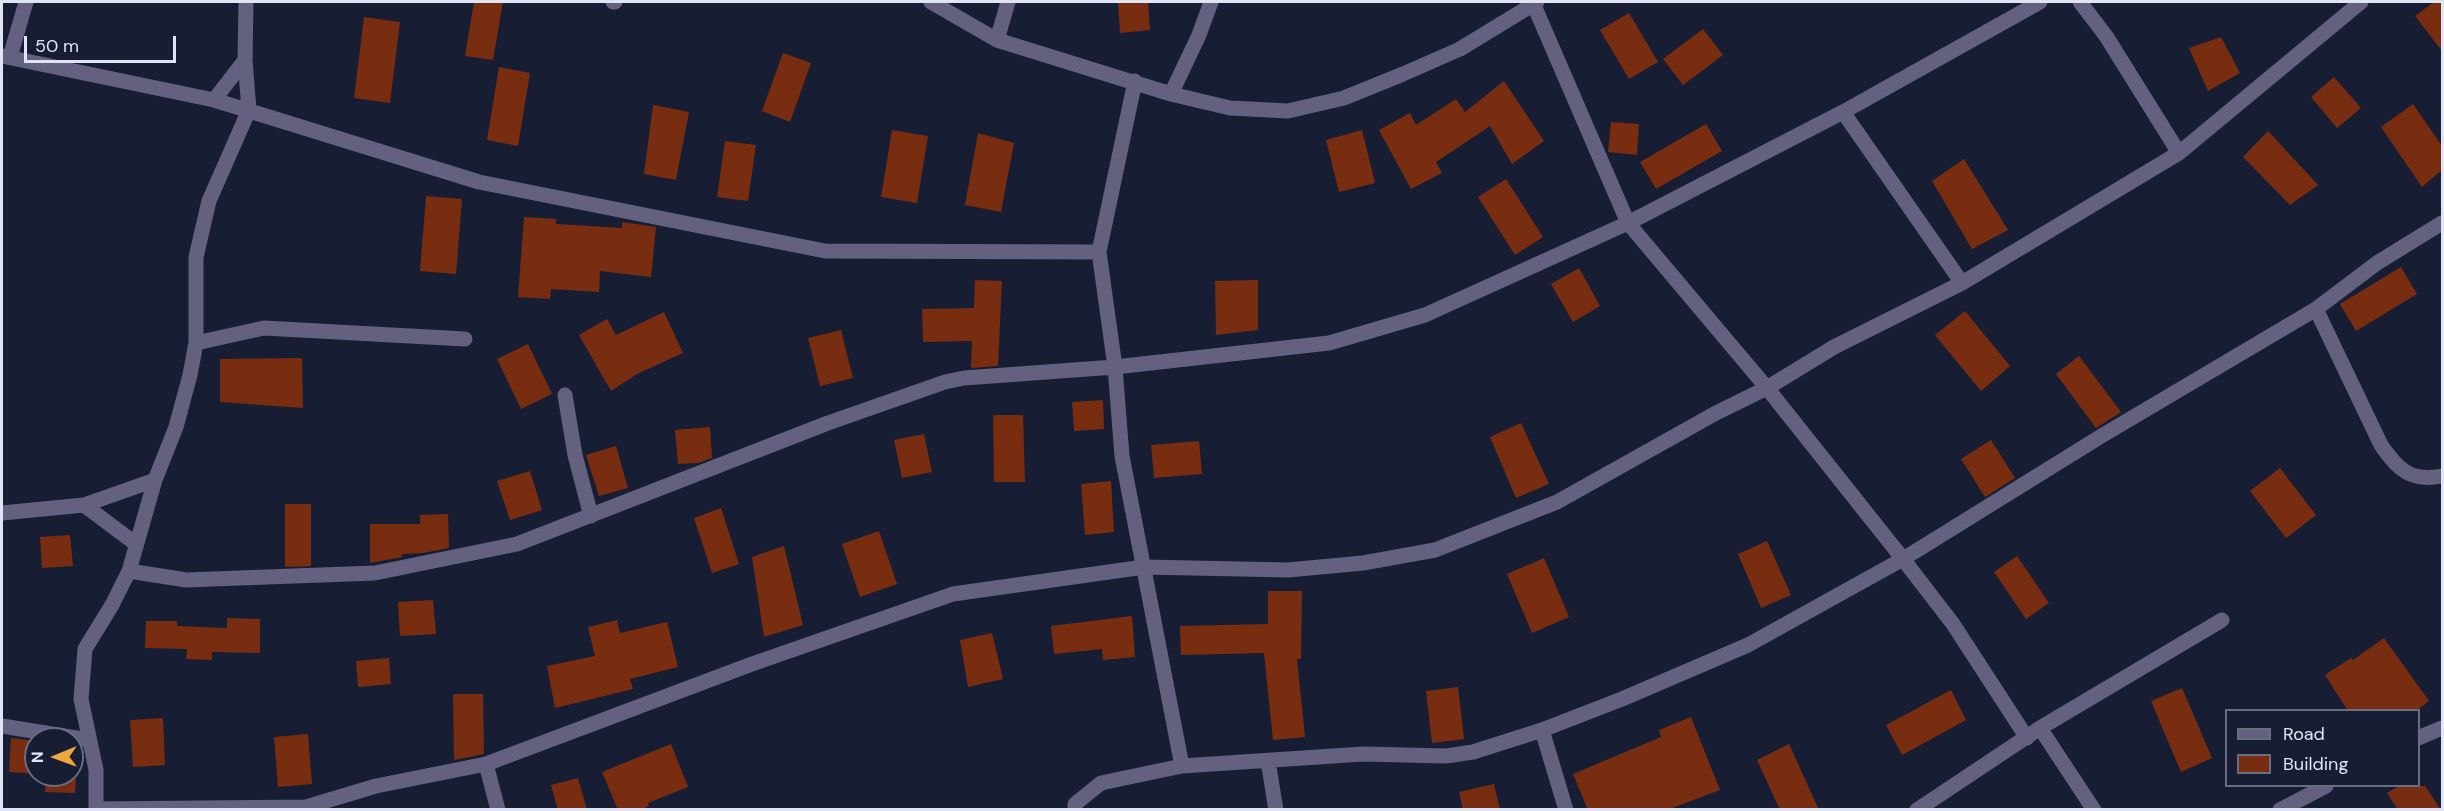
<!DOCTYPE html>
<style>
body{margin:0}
#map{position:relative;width:2444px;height:811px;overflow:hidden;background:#171e34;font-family:"DM Sans",sans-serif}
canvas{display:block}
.frame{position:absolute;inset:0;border:3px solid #dfe5f4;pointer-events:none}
.legend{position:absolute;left:2225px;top:709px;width:195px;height:78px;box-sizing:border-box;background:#171e34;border:2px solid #676e81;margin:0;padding:8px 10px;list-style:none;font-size:18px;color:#dfe5f4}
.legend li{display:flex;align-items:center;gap:12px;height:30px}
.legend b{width:30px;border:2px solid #676e81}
.north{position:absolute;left:24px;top:727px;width:60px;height:60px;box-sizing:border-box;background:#171e34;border:2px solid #676e81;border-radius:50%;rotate:269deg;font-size:16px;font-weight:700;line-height:24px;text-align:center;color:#dfe5f4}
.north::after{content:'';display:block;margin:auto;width:21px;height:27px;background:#eea73d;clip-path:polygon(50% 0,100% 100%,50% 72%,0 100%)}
.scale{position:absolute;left:24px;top:36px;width:152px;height:27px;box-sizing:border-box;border:3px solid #dfe5f4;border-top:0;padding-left:8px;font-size:18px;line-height:21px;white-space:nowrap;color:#dfe5f4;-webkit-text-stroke:4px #171e34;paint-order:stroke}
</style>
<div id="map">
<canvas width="2444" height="811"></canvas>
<div class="frame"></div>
<ul class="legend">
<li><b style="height:8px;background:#646080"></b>Road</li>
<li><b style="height:16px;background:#792d10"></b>Building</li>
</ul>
<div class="north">N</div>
<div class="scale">50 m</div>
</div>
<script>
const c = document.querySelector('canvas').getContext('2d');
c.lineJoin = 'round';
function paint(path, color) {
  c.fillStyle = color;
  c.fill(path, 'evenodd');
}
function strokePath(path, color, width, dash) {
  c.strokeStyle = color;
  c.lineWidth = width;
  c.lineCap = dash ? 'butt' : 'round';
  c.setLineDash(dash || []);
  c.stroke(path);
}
const building = new Path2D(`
 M474,2H503L493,60L465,56Z
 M1118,2H1148L1150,30L1120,33Z
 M2434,2H2442V51L2415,16Z
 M1629,13L1658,62L1629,79L1600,30Z
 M364,17L400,22L390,103L354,98Z
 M1703,29L1723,55L1683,85L1663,59Z
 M2221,37L2240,73L2208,91L2189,48Z
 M783,53L811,63L790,122L762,111Z
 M499,67L530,73L518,146L487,140Z
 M2334,77L2361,108L2337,128L2311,97Z
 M1504,81L1544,141L1512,164L1490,126L1436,162L1442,173L1411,189L1379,130L1410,113L1416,125L1456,99L1465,112Z
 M2413,104L2442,146V170L2422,187L2381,127Z
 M653,105L689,112L676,180L644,174Z
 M1611,122L1639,124L1637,155L1608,152Z
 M1706,124L1722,151L1656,189L1640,162Z
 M892,130L928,136L917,203L881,197Z
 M1362,130L1375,183L1339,192L1326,140Z
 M2268,131L2318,185L2290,205L2243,157Z
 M978,133L1014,143L1001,212L965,205Z
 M725,141L756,145L748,201L717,197Z
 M1964,159L2008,230L1972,249L1932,181Z
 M1506,179L1543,237L1515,255L1478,197Z
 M426,196L462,199L456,274L420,271Z
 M524,217L556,219V224L622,228V222L656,227L651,277L600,271L599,292L551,289L550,299L518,297Z
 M2401,267L2417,294L2356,331L2340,304Z
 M1579,268L1600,306L1573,322L1551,284Z
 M975,280L1002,281L998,366L971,368L972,341L923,342L922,309L974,308Z
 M1258,280V330L1216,335L1215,281Z
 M1965,311L2010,366L1981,391L1935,335Z
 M664,312L683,353L637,374L611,391L579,335L607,319L616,335Z
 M841,330L853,378L820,386L808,338Z
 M528,344L552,394L521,409L497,359Z
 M2079,356L2121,412L2096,428L2056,374Z
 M302,358L303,408L220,402V359Z
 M1103,400L1104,429L1074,431L1072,402Z
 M993,415H1023L1025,482H994Z
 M1521,423L1549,484L1516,498L1490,437Z
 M710,427L712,458L698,463L678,464L675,430Z
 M924,434L932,472L902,478L894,440Z
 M1991,440L2015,478L1985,497L1961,459Z
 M1199,441L1202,474L1154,478L1151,445Z
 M616,446L628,488L599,496L586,455Z
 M2280,468L2316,515L2286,538L2250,491Z
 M530,471L542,510L510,520L497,481Z
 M1111,481L1114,532L1085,535L1081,484Z
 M285,504H311V566L285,567Z
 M721,508L739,564L712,573L694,518Z
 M448,514L449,548L423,553L402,554V557L370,563V524H420V515Z
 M879,531L897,584L860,597L842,544Z
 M70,535L73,566L42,568L40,537Z
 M1767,541L1791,595L1761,608L1738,554Z
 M784,546L803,625L764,637L752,557Z
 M2017,556L2049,603L2026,619L1994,572Z
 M1544,558L1569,617L1532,633L1507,574Z
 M1268,591H1302L1301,659H1297L1305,737L1273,740L1264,653L1181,655L1180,626L1268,624Z
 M433,600L436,634L400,636L398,602Z
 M1132,616L1135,657L1103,660L1102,649L1054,654L1051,626Z
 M227,618L260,619V653L212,652V660L186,659L187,649L145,648L146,621H177V626L227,628Z
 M617,620L620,633L667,622L678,667L630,679L633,689L555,708L547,666L595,656L588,627Z
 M992,633L1003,679L968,687L960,640Z
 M2384,638L2429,701L2416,711H2348L2325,675L2351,658L2353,660Z
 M389,658L391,684L358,687L356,661Z
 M1458,687L1464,739L1432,743L1426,691Z
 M2182,688L2212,758L2181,772L2151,701Z
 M1951,690L1966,720L1902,755L1886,725Z
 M453,694H483L484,754L454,760Z
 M1691,717L1720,790L1667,810H1588L1573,774L1661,737L1659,730Z
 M163,718L165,765L133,767L130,720Z
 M308,734L312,784L278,787L274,737Z
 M11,738L36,741V774L9,772Z
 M671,744L688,787L648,803L649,806L640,810H618L602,772Z
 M1789,744L1819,810H1780L1757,760Z
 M46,775H76L75,793L45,792Z
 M578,778L587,810H558L551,785Z
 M1494,784L1500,810H1463L1459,792Z
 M2399,786H2425L2441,810H2398L2387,793Z`);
const minor = new Path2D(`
 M613,2H615
 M931,2L997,40L1171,94L1230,108L1288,111L1344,98L1403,74L1460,49L1537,2
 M2080,2L2106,36L2179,153
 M1533,3L1628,223L1767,388L1903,559L1953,624L2027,738
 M997,40L1008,2
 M2,56L214,100L479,182L825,251L1099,252L1115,367L1122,456L1182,766
 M10,57L26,2
 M1171,94L1199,35L1211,2
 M214,100L245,60
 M1843,112L1962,283
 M1099,252L1135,81
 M2316,309L2381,445C2398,470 2411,482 2442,476
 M196,343L264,328L465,339
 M565,395L575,455L591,516
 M84,505L136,544
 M2,513L84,505L155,480
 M129,571L186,580L375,573L517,544L828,423L945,382L964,378L1115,367L1329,343L1425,315L1628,223L1843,112L2040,2
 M2,726L89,740
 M2040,728L2094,810
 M1542,730L1566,810
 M2418,738L2442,728
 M1268,761L1276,810
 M486,764L498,810
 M96,809L306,807L376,786L486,764L752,664L953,594L1144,567L1288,570L1363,563L1435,550L1557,502L1716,413L1767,388L1834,347L1962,283L2179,153L2361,2
 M96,810V770L81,699L85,649L112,605L129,571L155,480L176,427L190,375L196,343V257L209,201L249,110L245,60L246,2
 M1075,810V804L1101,783L1182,766L1363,754L1446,756L1473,752L1542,730L1622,699L1748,645L1903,559L2103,435L2316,309L2377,263L2442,223
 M1917,810L2040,728L2222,620
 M2280,810L2326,786`);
paint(building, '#792d10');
strokePath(minor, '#646080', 15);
</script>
